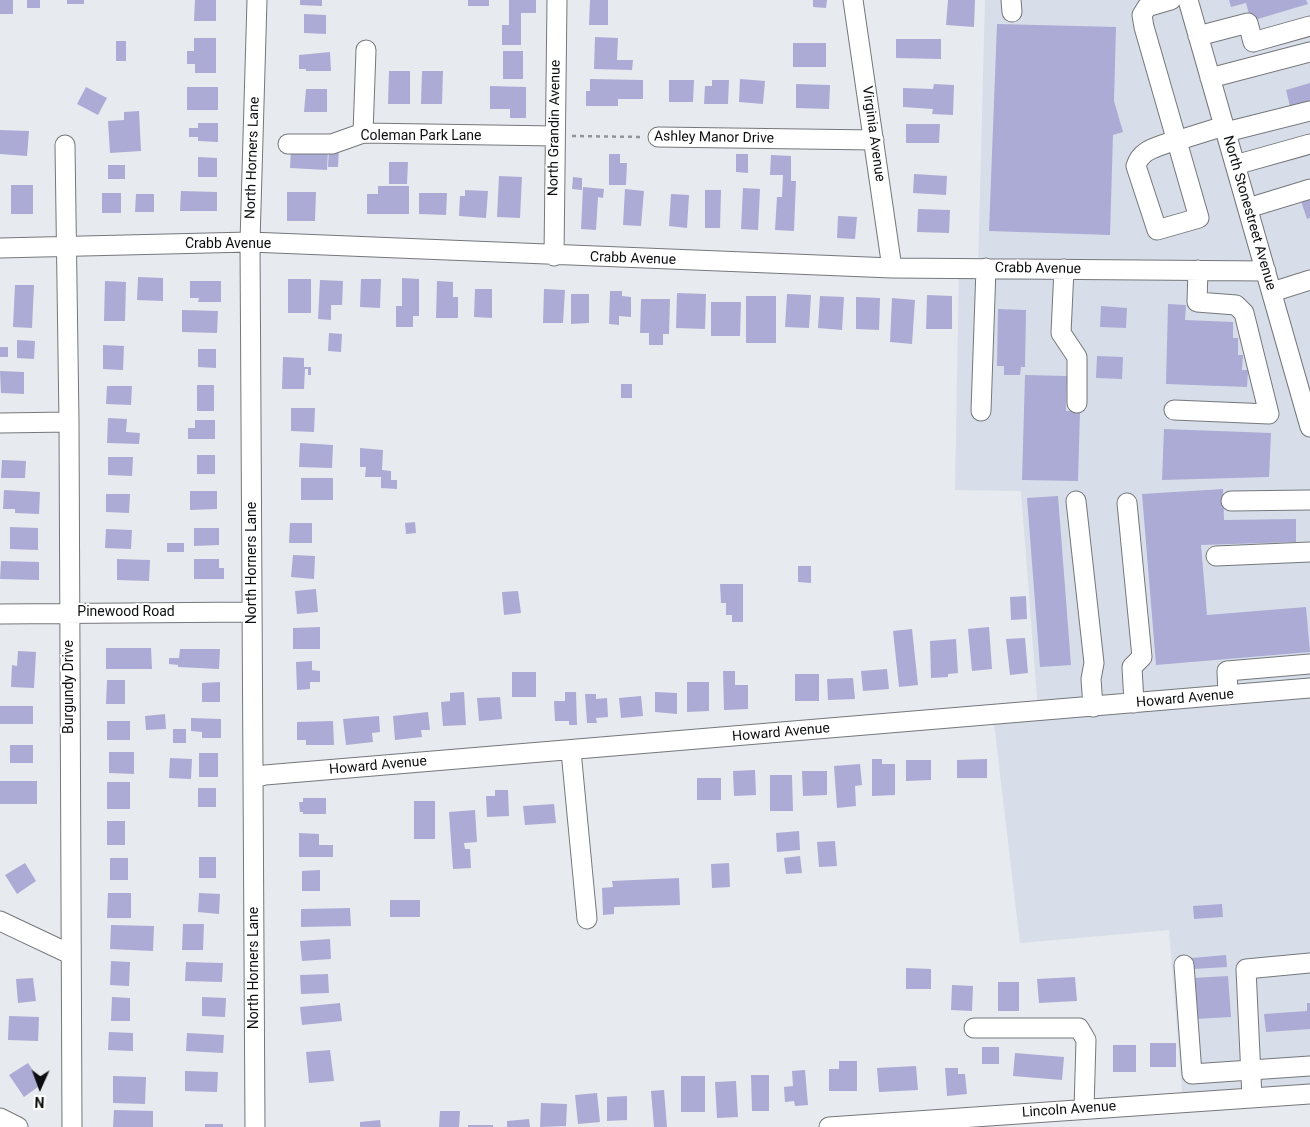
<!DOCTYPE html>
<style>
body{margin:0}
#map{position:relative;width:1310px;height:1127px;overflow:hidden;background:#e7eaee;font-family:Roboto,sans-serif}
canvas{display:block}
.north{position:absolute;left:15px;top:1062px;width:50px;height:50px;-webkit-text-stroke:4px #fff;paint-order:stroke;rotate:182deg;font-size:14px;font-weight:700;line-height:20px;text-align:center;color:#0d0e0f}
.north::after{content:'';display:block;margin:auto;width:18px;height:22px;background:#0d0e0f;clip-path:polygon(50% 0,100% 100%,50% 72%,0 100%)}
</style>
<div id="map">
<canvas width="1310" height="1127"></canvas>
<div class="north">N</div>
</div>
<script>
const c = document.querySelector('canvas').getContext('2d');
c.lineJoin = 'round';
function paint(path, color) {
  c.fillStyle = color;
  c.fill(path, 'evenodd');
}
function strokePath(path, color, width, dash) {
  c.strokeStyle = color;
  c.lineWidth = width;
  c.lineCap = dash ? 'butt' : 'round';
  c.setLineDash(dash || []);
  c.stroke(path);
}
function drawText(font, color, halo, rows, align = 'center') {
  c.font = font + ' Roboto,sans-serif';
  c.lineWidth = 4;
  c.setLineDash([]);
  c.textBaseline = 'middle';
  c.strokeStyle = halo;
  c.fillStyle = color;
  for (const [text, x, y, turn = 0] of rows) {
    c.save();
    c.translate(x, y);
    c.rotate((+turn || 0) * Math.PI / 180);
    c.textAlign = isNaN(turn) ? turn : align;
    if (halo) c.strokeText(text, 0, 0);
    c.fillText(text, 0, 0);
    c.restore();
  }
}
const built = new Path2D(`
 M985,0H1310V1094L1183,1103L1169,930L1020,943L993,715L1038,711L1021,491L955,490L959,268H978Z`);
const building = new Path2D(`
 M0,0H13V14H0Z
 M27,0H40V8H27Z
 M67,0H84V4H67Z
 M195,0H216V21H194Z
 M300,0H322V6L300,5Z
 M468,0H489V6H468Z
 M509,0H536V13H521V45H502V25H509Z
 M590,0H608V25H589Z
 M813,0H827L826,8L813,7Z
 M948,0H975L974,27L946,25Z
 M1229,0H1306L1308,4L1251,21L1246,3L1231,7Z
 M304,14L326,15V34L304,33Z
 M997,24L1116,27L1114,101L1123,132L1113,135L1110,235L989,231Z
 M595,37L618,38L617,60H633L632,70L594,69Z
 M194,38H216V73H195V64H187V51H194Z
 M896,39H941V59L896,58Z
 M116,41H126V61H116Z
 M793,43H826V67H793Z
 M503,51H523V79H503Z
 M330,52L331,71H306V69H299V55Z
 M389,71H410V104H388Z
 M422,71H443L442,104H421Z
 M590,79L643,80V99H618V106H586V91H590Z
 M740,79L765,81L763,104L739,102Z
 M669,80H694L693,102H669Z
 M712,80H729L728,104H704L705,86H712Z
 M1310,83V104L1291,110L1286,90Z
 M796,84L830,85L829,109L796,108Z
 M934,84L954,85L953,115L932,114L933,109L903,107V88L933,89Z
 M490,86L526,87V118H510V109H490Z
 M86,87L107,98L98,115L77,104Z
 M187,87H218V110H187Z
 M306,89H327V112H304Z
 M139,111L141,151L110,153L108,121L124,120V112Z
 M198,123H218V142L198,141V137H189V128H198Z
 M906,124H940L939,143H906Z
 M0,130L29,131L27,156L0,154Z
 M329,147L339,148L338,167H328Z
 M291,149L328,151L327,170L290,168Z
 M609,154H620V163H627L626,185H609Z
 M736,154H748V173L736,172Z
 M771,155L791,156V181H796L794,231L775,230L777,197H782L783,175H770Z
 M198,157L217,158V177H198Z
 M389,162H408L407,184H389Z
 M108,165H125V179H108Z
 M914,174L947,176L946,195L913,193Z
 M499,176L522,177L520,218L497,217Z
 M573,177L582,178V190L572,189Z
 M11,185H33V214H11Z
 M378,186H409V214H367V194H378Z
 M583,187L604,189L603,198L598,197L596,230L581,229Z
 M743,188L760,189L758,230L741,229Z
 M625,189L644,191L641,226L623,225Z
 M465,190L488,191L486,218L459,216L460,196H465Z
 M705,190H721L720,228H705Z
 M181,191L217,192V211H180Z
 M287,192H316L315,221H287Z
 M102,193H121V213H102Z
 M419,193H447L446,215L419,214Z
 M136,194H154V212H135Z
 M671,194L689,195L687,228L669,226Z
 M1310,195V218L1307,219L1300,198Z
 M918,209L950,210L949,233L917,232Z
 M838,216L857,217L855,239L837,238Z
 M138,277L163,278V301L137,300Z
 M402,278L419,279V316H413V327H396V306H402Z
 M288,279H311V313H288Z
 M361,279H381L380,308L360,307Z
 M320,280L343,281L342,305H331V320L318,319Z
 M105,281L126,282L125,321H104Z
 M190,281H221V302H198L199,298H190Z
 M437,281L453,282V297H458V318H436Z
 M15,285H34L32,328L13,327Z
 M475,289H492V318L474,317Z
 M544,289L565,290L563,323H543Z
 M610,291H622V296L631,297V317L619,316V325L609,324Z
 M677,293L706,294L705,329L676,328Z
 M571,294H589V323L571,324Z
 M787,294L811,295L809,328L785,327Z
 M927,295L952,296V329H926Z
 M746,296H776V343H746Z
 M820,296L844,297L842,330L818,328Z
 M856,297L880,298L879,330L856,329Z
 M892,298L915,300L912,344L890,342Z
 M641,299H670L669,334H663V345H649V333H640Z
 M711,302H741L740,336H711Z
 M1168,304L1186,305L1185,320L1233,322V338H1238V355H1243L1242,370H1248L1247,387L1166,384Z
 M1101,306L1127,308L1126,328L1100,327Z
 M998,309L1026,310L1025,367H1021L1020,375H1004V366H997Z
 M182,310L218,311L217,333L182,332Z
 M329,333L342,334L341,352L328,351Z
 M17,340L35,341L34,359L17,358Z
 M103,345L124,346L123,370L103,369Z
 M0,347H8V357H0Z
 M198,349H216V368L198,367Z
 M1097,356L1123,357L1122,379L1096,378Z
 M283,357L304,358V367H311V375H308V369H305L304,389H282Z
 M0,371L24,372V394L1,393Z
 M1025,375L1067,376L1066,411H1080L1078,481L1022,480Z
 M621,384H632V398H621Z
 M197,385H214V411H197Z
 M107,386H132L131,405L106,404Z
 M291,408H315L314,432L291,431Z
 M108,418L127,419L126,432L140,433L139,444L107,443Z
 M195,420H215V439H188V428H195Z
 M1164,429L1271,433L1269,477L1162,480Z
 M300,443L333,445L332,468L299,467Z
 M360,448L383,450L382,470L391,471V480H397V489L381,488V477H365L366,467H360Z
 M197,455H215V474H197Z
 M108,457H133L132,476L108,475Z
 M2,460L26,461L25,478H1Z
 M301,478H333V500H301Z
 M1223,489L1224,520L1296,519V542L1201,545L1207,615L1306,607L1310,652L1156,665L1142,494Z
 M4,490L40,492L39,514L15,513V509H3Z
 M190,491H217V509L190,510Z
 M106,494H130L129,513L106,512Z
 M1058,496L1071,665L1040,667L1027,498Z
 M415,522L416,533L406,534L405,523Z
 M290,523H312V543H289Z
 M10,527L38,528V550L10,549Z
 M194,528H219V545L194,546Z
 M106,529L132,530L131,549L105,548Z
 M167,543H184V552H167Z
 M293,555L315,556L314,579L291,577Z
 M117,559L150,560L149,581L117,580Z
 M194,559H219V568H224V579H194Z
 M1,561L39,562V580L0,579Z
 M798,566H811V583L798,582Z
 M720,584H743V622H732V615H726V603H721Z
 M316,589L318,612L297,614L295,591Z
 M518,591L521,613L504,615L502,592Z
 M1026,596L1027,619L1011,620L1010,597Z
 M320,627V649H293V628Z
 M989,627L992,669L972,671L968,629Z
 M912,629L918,685L899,687L893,631Z
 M1025,638L1028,673L1010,675L1006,639Z
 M956,639L958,673L948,674V677L931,678L930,641Z
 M106,648H151L152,669H106Z
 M180,649H220L219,669L178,667V665L169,664V658H179Z
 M18,651L36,652L34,688L11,687L12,665L17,666Z
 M312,661V670L320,671V682H310V689L297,690L296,662Z
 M887,669L889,689L863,691L861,671Z
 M723,671H735V685H748V709L724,710Z
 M512,672H536V697H512Z
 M795,674H819V701H795Z
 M853,678L855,699L828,700L827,679Z
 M107,680H125V704H106Z
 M220,682V702H202V683Z
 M687,682H709V711L687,712Z
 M464,692L466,725L443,726L441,702L450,701V693Z
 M565,692H576L577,725H569V721H555L554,701H565Z
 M655,692L677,693V714L655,712Z
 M585,694H596V699L607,698L608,717L596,718L597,723H587Z
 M641,696L643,716L621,718L619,698Z
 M500,697L502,719L479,721L477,698Z
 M0,706H33V724H0Z
 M428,712L430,730H421L422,737L395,740L393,716Z
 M165,714L166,729L146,730L145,716Z
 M379,716L380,732L372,733L373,742L346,745L343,719Z
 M191,718L221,719V738H202V732L191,731Z
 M107,721H130V740H107Z
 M333,721L334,745H306V740H297V722Z
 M173,729H186V743H173Z
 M10,745H33V763H10Z
 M109,752H134V774L109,773Z
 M199,753H218V777H199Z
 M170,758L192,759L191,779L169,778Z
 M872,759H882V764H895V795L872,796Z
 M987,759V778H957V760Z
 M906,760H931V780L906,781Z
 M860,764L862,785L855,786L856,806L837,808L834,766Z
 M755,770L756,795L734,796L733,771Z
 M802,771H827V795L803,796Z
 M770,775H792L793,811H770Z
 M697,778H721V800H697Z
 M0,781H37V804H0Z
 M107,782H130V809H107Z
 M198,788H216V807H198Z
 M495,790H508L509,816L487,817L486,796H495Z
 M303,798H326V814H303V812H300L299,802H303Z
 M414,801H435V839H414Z
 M554,804L556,823L525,825L523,806Z
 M475,810L477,842L464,843L465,849H470L471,868L453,869L449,812Z
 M107,821H125V845H107Z
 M799,831L800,850L777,852L776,833Z
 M299,833L319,834V845H333V857H299Z
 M835,841L837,866L819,867L817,842Z
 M800,856L802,873L786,874L784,858Z
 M199,857H216V878H199Z
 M110,858H128V880H110Z
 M25,863L36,881L17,894L5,875Z
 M729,863L730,887L712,888L711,864Z
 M320,870V891H302V871Z
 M679,878L680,905L614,907V914L603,915L602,888L613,887L612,881Z
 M108,893H131V918H107Z
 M199,893L220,894L219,914L198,912Z
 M390,900H420V917H390Z
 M1222,904L1223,917L1194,919L1193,906Z
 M350,908L351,926L301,927V909Z
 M183,924H204L203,950H182Z
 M111,925L154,926L153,951L110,949Z
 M330,939L331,959L302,961L300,941Z
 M1226,955L1227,967L1193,969L1192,958Z
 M111,961L130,962L129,986L110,985Z
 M186,962L223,963L222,982L185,981Z
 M906,968L931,969V989H906Z
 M328,974L329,993L301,994L300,975Z
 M1228,976L1231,1017L1195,1019L1193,978Z
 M1075,977L1077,1001L1039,1003L1037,979Z
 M33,978L36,1001L18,1003L16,979Z
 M998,982H1019V1011H998Z
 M952,985L973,986L972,1011L951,1010Z
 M112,997L130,998V1021H111Z
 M202,997L226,998L225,1017L202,1016Z
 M340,1003L342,1021L302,1025L300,1007Z
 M1307,1003H1310V1029L1266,1032L1264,1014L1307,1011Z
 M9,1016L39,1017L38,1041L8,1040Z
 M109,1032L133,1033V1051L108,1050Z
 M187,1033L224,1035L223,1053L186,1051Z
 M1150,1043H1176V1067H1150Z
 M1113,1045H1136V1072H1113Z
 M982,1047H999V1064H982Z
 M330,1050L334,1081L309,1083L306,1052Z
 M1015,1053L1064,1057L1062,1080L1013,1076Z
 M839,1061H857V1091H829V1069H839Z
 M28,1063L42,1084L24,1097L9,1075Z
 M916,1066L918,1090L879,1092L877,1068Z
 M945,1068H958V1074H965L967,1094L947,1096Z
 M805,1070L808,1105L795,1106L794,1101L785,1102L784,1087L793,1086L792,1071Z
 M185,1071L218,1072L217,1092L185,1091Z
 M751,1075H769V1111H752Z
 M113,1076L146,1077L145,1104L113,1103Z
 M681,1076H705V1112H681Z
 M736,1081L738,1117L717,1118L715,1082Z
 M664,1090L667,1127H654L651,1091Z
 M597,1093L600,1122L578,1124L575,1095Z
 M627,1096V1120L607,1121V1097Z
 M541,1103L567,1104L566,1126L540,1127Z
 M114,1110L153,1111V1127H113Z
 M440,1111H460L459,1127H439Z
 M529,1119L530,1127H507V1121Z
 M380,1120L381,1127H360V1122Z
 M205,1124H223V1127H205Z
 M468,1125H493V1127H468Z`);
const path = new Path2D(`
 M572,136L641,137`);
const minor = new Path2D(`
 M853,0L892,268
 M1011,0L1012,12
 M1171,0L1147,7L1142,15L1144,27L1199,218L1157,230L1136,166C1141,149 1158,147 1173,141H1176L1224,126
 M1188,0L1310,427
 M1198,36L1248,23L1253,42L1310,26
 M1210,78L1310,52
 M1226,132L1310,111
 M363,133L366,50
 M658,137L874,140
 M288,144H332L363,133L555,136
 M65,145L69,422L72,1127
 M1235,165L1310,144
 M1248,208L1310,189
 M0,248L250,242L892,268L1266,271
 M554,256L557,0
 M1064,269L1061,333L1077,357V403
 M1272,292L1310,280
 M1174,410L1269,414L1244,313L1236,305L1197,302L1198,270
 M981,411L986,268
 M0,423L69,422
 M1076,501L1094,663L1091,679L1093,707
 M1231,501L1310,500
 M1127,503L1142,657L1132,667L1134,703
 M1216,556L1310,552
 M0,614L252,612
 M1228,695L1227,671L1310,664
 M571,751L587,919
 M253,778L265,775L1310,688
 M0,921L70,954
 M1184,965L1192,1074L1310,1066
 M974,1028H1079L1086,1040L1084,1109
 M1252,1098L1246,969L1310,963
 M0,1118L18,1127
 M255,1127L250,242L257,0
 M829,1127L1310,1094`);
const streetNames = [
 ["North Grandin Avenue",555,128,-89],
 ["Virginia Avenue",873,134,82],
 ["Coleman Park Lane",421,136],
 ["Ashley Manor Drive",714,138,1],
 ["North Horners Lane",253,158,-88],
 ["North Stonestreet Avenue",1249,213,74],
 ["Crabb Avenue",228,244],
 ["Crabb Avenue",633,259,2],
 ["Crabb Avenue",1038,269,1],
 ["North Horners Lane",252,563,-90],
 ["Pinewood Road",126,612],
 ["Burgundy Drive",69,687,-90],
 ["Howard Avenue",1185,699,-5],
 ["Howard Avenue",781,733,-5],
 ["Howard Avenue",378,766,-5],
 ["North Horners Lane",254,968,-90],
 ["Lincoln Avenue",1069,1110,-4]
];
paint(built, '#d7dee9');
paint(building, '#acabd5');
strokePath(minor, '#75777b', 21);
strokePath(path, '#929497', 2.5, [4, 4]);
strokePath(minor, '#fff', 19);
drawText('14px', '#0d0e0f', '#fff', streetNames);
</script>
